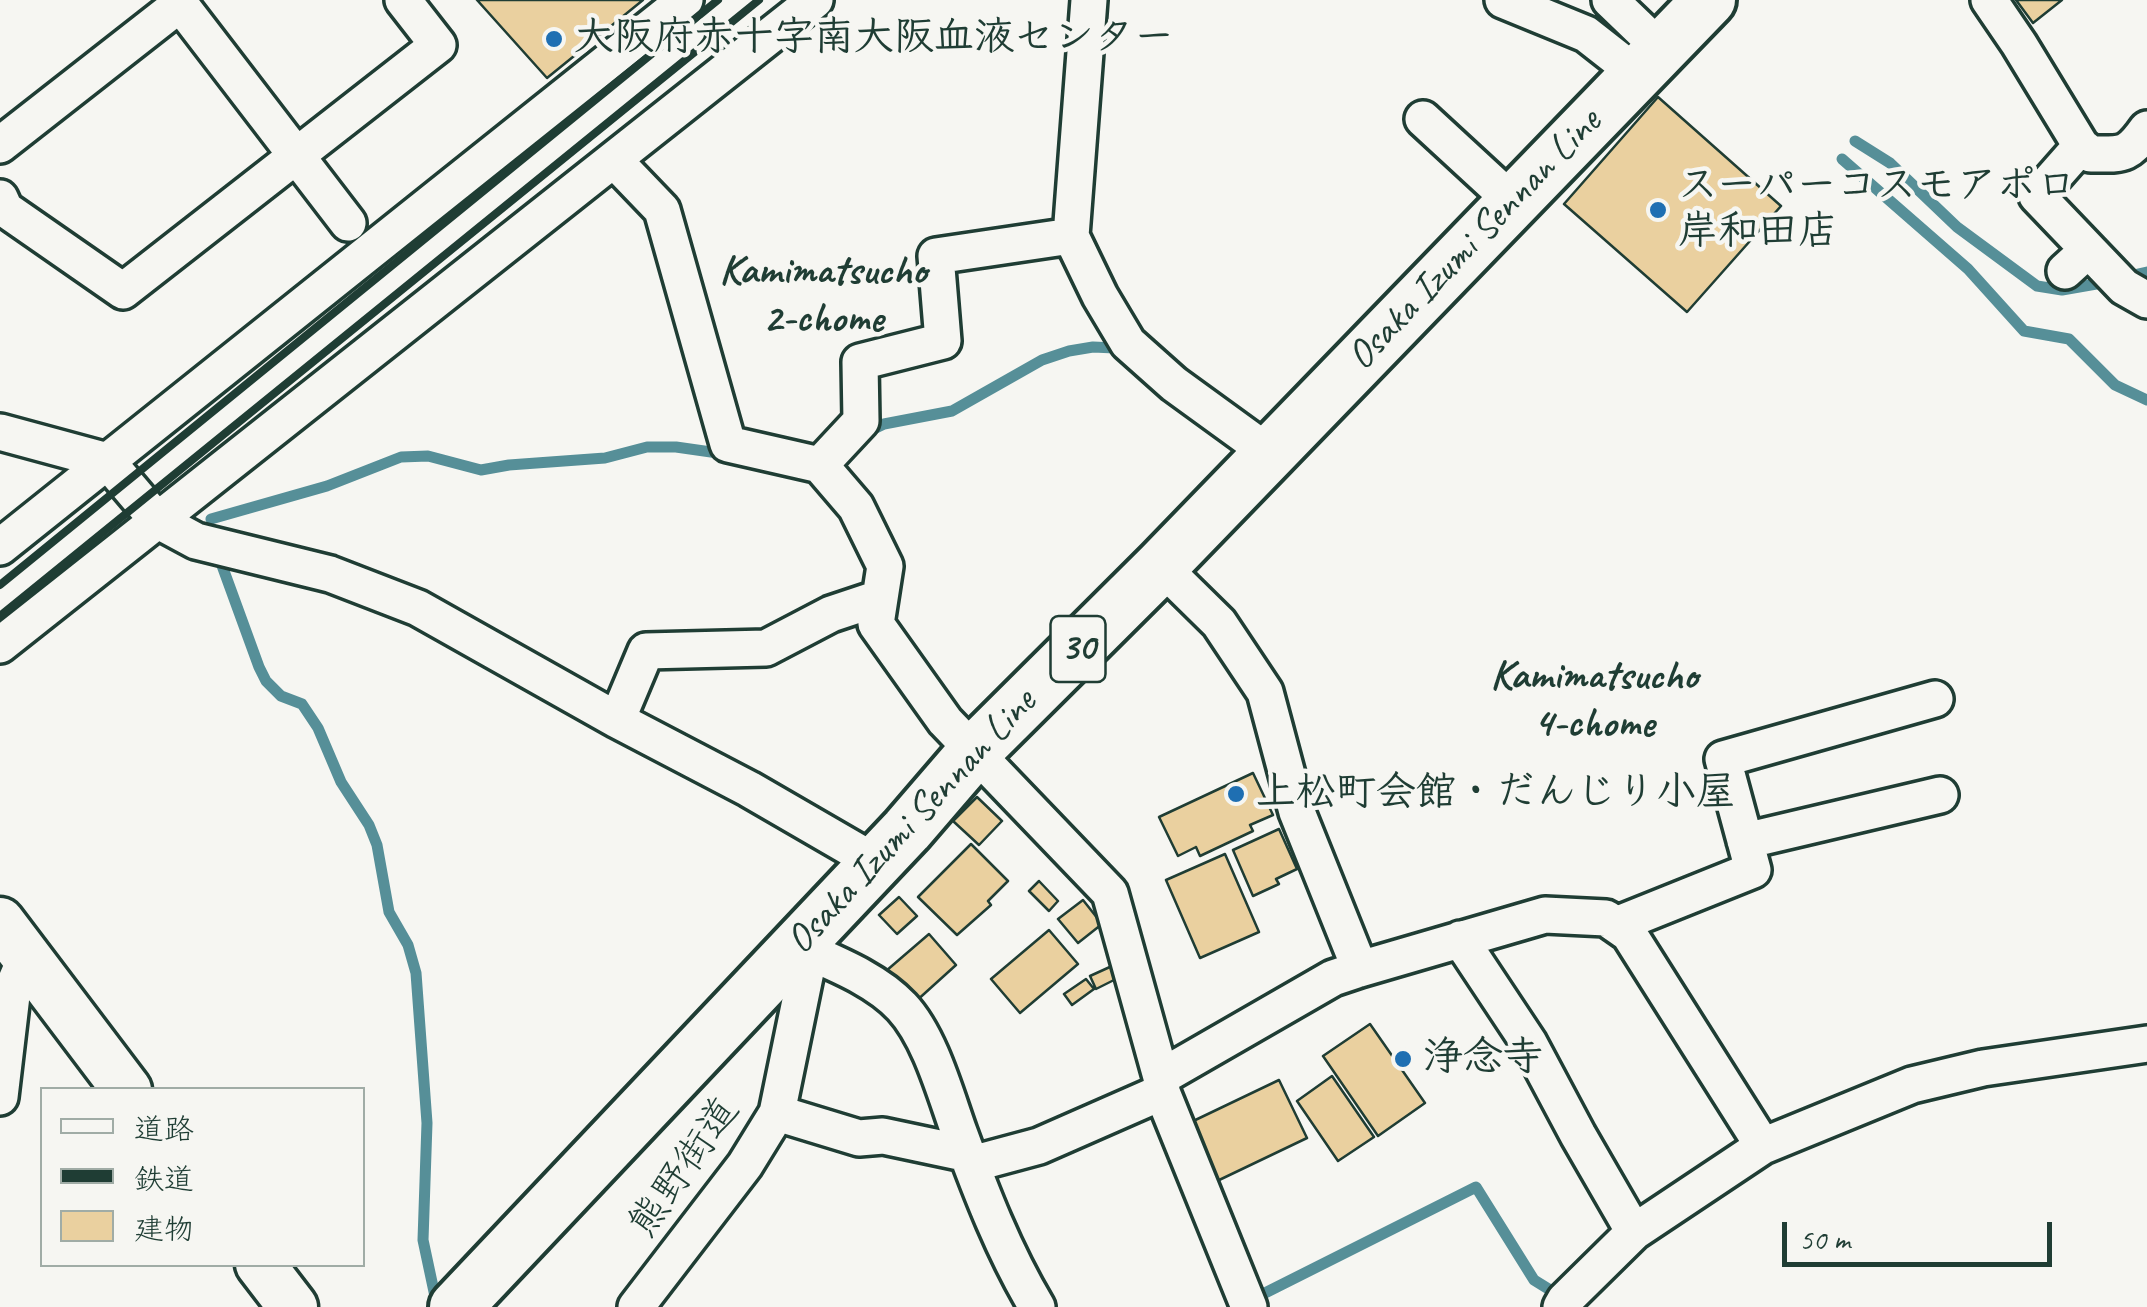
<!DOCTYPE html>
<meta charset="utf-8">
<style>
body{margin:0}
#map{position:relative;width:2147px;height:1307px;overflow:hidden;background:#f6f6f2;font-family:Caveat,"Klee One",sans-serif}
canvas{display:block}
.legend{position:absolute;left:40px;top:1087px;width:325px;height:180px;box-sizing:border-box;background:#f6f6f2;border:2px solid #a0aca6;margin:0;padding:12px 18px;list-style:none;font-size:30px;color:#1f3d34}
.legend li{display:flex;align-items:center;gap:20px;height:50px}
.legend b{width:50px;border:2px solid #a0aca6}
.scale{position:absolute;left:1782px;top:1222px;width:270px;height:45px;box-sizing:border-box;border:5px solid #1f3d34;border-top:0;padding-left:12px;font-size:30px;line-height:35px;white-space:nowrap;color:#1f3d34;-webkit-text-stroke:8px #f6f6f2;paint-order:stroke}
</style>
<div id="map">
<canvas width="2147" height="1307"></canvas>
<ul class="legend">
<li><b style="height:12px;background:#f6f6f2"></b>道路</li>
<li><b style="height:12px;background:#1f3d34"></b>鉄道</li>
<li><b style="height:28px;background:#ead09f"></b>建物</li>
</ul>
<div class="scale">50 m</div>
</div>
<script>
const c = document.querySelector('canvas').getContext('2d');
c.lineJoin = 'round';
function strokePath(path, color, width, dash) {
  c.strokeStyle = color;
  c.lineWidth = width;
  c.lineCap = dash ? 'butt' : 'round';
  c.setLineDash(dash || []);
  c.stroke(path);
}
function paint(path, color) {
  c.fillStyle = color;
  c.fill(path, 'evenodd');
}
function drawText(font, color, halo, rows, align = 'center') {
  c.font = font + ' Caveat,"Klee One",sans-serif';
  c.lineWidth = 9;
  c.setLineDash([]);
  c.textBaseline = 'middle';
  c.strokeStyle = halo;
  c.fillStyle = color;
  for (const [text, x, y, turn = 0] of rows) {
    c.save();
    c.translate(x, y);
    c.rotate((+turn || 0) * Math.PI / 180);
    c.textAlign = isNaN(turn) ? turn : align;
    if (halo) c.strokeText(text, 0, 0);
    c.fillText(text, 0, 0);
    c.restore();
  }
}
const stream = new Path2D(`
 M1855,141L1890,163L1957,227L2037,286L2062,290L2102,283
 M1842,159L1968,269L2024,331L2069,339L2115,385L2147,400
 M2138,274L2147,272
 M863,434L884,424L952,411L1042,360L1069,351L1093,347L1115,348
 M211,519L327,486L401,457L428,456L481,470L509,465L605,458L647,447H676L725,454
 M220,560L259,667L266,681L281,696L302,704L318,728L341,782L369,825L377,845L389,912L408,945L416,973L427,1123L423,1240L436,1301
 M1257,1297L1476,1187L1534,1280L1555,1293`);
const building = new Path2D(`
 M477,0H643L547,78Z
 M2016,0H2062L2033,23Z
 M1658,97L1781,206L1687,312L1564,204Z
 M1253,773L1273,815L1250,825L1253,831L1200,856L1196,847L1178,856L1159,817Z
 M977,797L1002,821L979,845L953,821Z
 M1279,829L1297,869L1276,879L1279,884L1253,896L1233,850Z
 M971,844L1008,881L988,901L991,905L957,935L918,897Z
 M1225,854L1259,932L1200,958L1166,880Z
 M1039,881L1058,901L1049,911L1029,891Z
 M899,897L917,916L897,934L879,915Z
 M1083,900L1102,924L1078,943L1058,919Z
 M1049,930L1078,964L1020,1013L991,979Z
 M929,934L956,965L914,1003L886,971Z
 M1112,966L1118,978L1096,989L1090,976Z
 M1086,979L1094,989L1072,1005L1064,994Z
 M1370,1024L1425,1103L1378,1136L1323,1056Z
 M1332,1076L1374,1137L1338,1161L1297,1101Z
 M1279,1080L1307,1138L1215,1182L1187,1124Z`);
const street = new Path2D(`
 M177,0L348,223
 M1089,0L1071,236L1100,296L1128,343L1174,384L1269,453
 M1503,0L1586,34L1637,74
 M1610,0L1661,49
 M1989,0L2019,44L2081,146L2091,154C2123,154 2127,157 2147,129
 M1423,119L1513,202
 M0,145L180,4
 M2081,146L2037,196L2124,287L2147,300
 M614,160L662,210L728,444L820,465L856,507L885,566L876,624L945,721L1110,893L1161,1077L1162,1092L1249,1307
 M0,198L5,209L123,291L438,45L403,0
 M2065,271L2088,250
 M0,432L107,461L157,520L196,541L330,574L418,608L617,720L749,789L875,862
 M820,465L861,421L860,362L943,341L936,256L1071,236
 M0,547L685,0
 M1161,566L1219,623L1265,692L1297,812L1360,969
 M0,645L815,0
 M617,720L646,651L766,648L831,614L879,598
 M1745,841L1940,795
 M1616,925L1753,870L1723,759L1935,699
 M1460,939L1529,1043L1578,1135L1634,1232
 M796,946C831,962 875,978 902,1007C930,1037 945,1093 959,1132C981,1192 1004,1252 1037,1307
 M1161,1077L1333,978L1360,969L1545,915L1606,918L1629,934L1763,1146
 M0,1097L13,987L26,957
 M777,1113L859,1138L883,1136L968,1154
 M972,1164L1039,1146L1162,1092
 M636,1307L745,1165L777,1113L810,952
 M1561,1307L1565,1300L1634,1232L1763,1146L1912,1085L1983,1068L2147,1044`);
const secondary = new Path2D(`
 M0,922L127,1090
 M260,1264L293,1307`);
const primary = new Path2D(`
 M456,1307L907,830L975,751L1161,566L1709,0`);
const rail = new Path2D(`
 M0,585L718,0
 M0,616L759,0`);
const markers = [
 [554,39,10,"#1f6fb2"],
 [1658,210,10,"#1f6fb2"],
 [1236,794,10,"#1f6fb2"],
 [1403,1059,10,"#1f6fb2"]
];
const shields = [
 [1078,649,55]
];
const shieldNames = [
 ["30",1078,649]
];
const poiNames = [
 ["大阪府赤十字南大阪血液センター",574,39],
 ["スーパーコスモアポロ",1678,187],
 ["岸和田店",1678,233],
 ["上松町会館・だんじり小屋",1256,794],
 ["浄念寺",1423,1059]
];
const streetNames = [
 ["Osaka Izumi Sennan Line",1475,240,-46],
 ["Osaka Izumi Sennan Line",912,822,-47],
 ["熊野街道",685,1168,-55]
];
const neighbourhoodNames = [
 ["Kamimatsucho",823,272],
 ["2-chome",823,320],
 ["Kamimatsucho",1594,677],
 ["4-chome",1594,725]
];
strokePath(stream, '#568f98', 11);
paint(building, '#ead09f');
strokePath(building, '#1f3d34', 2.5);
strokePath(street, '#1f3d34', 42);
strokePath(secondary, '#1f3d34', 55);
strokePath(primary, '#1f3d34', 60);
strokePath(street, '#f6f6f2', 35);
strokePath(secondary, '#f6f6f2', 48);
strokePath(primary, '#f6f6f2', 52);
strokePath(rail, '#1f3d34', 8);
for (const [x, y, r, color] of markers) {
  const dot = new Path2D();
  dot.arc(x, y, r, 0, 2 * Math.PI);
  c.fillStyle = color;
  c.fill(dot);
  strokePath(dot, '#f6f6f2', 4);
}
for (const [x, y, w] of shields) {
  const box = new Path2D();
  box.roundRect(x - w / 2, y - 33, w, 66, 8);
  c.fillStyle = '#f6f6f2';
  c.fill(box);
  strokePath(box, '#1f3d34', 2.5);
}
drawText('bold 38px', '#1f3d34', null, shieldNames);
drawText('bold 40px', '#1f3d34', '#f6f6f2', poiNames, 'left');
drawText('40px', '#1f3d34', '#f6f6f2', streetNames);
drawText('bold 42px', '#1f3d34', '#f6f6f2', neighbourhoodNames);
</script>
